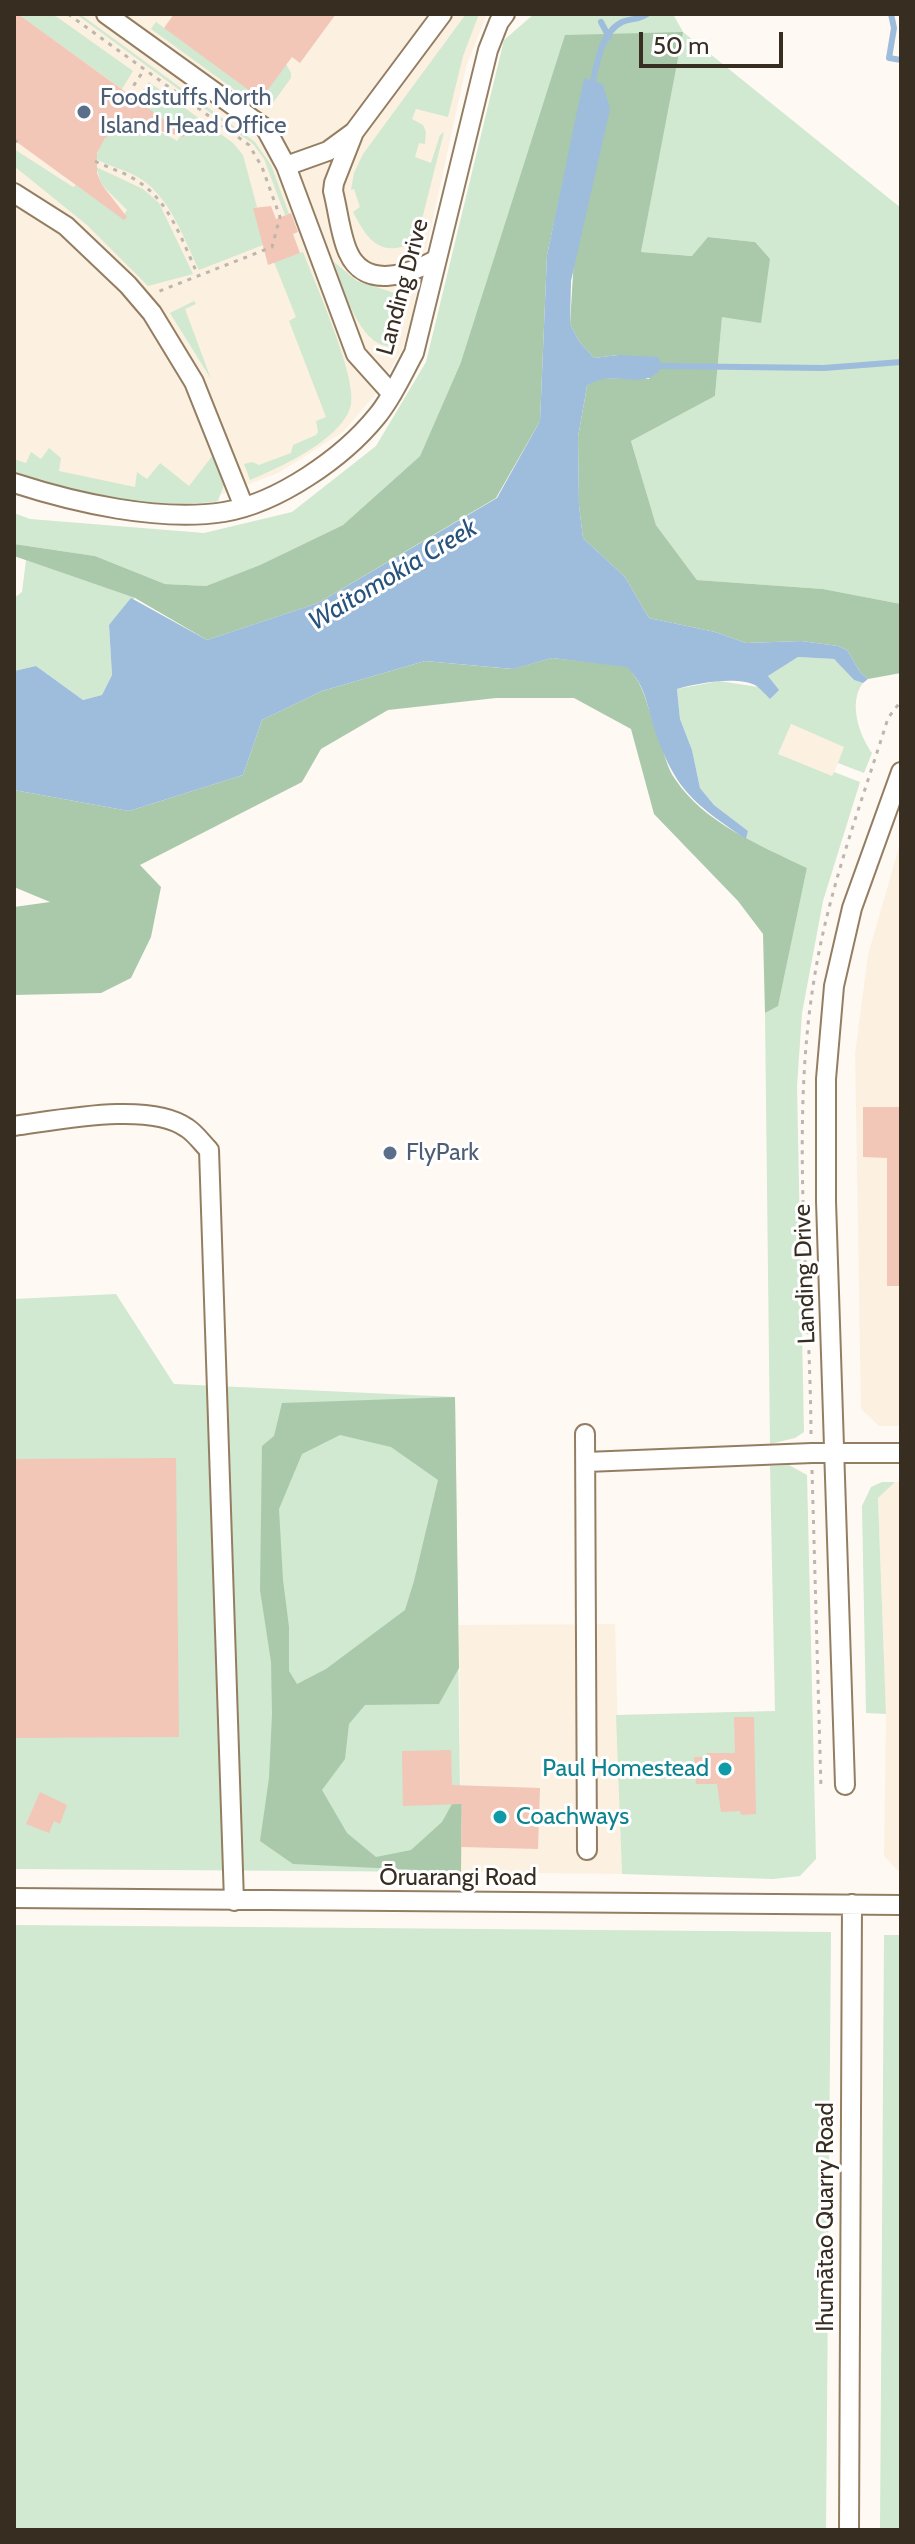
<!DOCTYPE html>
<meta charset="utf-8">
<style>
body{margin:0}
#map{position:relative;width:915px;height:2544px;overflow:hidden;background:#fef9f3;font-family:Cabin,sans-serif}
canvas{display:block}
.frame{position:absolute;inset:0;border:16px solid #372d21;pointer-events:none}
.scale{position:absolute;left:639px;top:32px;width:144px;height:36px;box-sizing:border-box;border:4px solid #372d21;border-top:0;padding-left:10px;font-size:24px;line-height:28px;white-space:nowrap;color:#372d21;-webkit-text-stroke:6px #fff;paint-order:stroke}
</style>
<div id="map">
<canvas width="915" height="2544"></canvas>
<div class="frame"></div>
<div class="scale">50 m</div>
</div>
<script>
const c = document.querySelector('canvas').getContext('2d');
c.lineJoin = 'round';
function paint(path, color) {
  c.fillStyle = color;
  c.fill(path, 'evenodd');
}
function strokePath(path, color, width, dash) {
  c.strokeStyle = color;
  c.lineWidth = width;
  c.lineCap = dash ? 'butt' : 'round';
  c.setLineDash(dash || []);
  c.stroke(path);
}
function drawText(font, color, halo, rows, align = 'center') {
  c.font = font + ' Cabin,sans-serif';
  c.lineWidth = 6;
  c.setLineDash([]);
  c.textBaseline = 'middle';
  c.strokeStyle = halo;
  c.fillStyle = color;
  for (const [text, x, y, turn = 0] of rows) {
    c.save();
    c.translate(x, y);
    c.rotate((+turn || 0) * Math.PI / 180);
    c.textAlign = isNaN(turn) ? turn : align;
    if (halo) c.strokeText(text, 0, 0);
    c.fillText(text, 0, 0);
    c.restore();
  }
}
const built = new Path2D(`
 M14,14H487L466,67L410,324L402,350L374,396L343,432L278,473L222,494L147,500L14,466Z
 M790,724L845,747L832,777L778,754Z
 M901,840V1426H879L861,1409L855,1054L868,955Z
 M895,1482H901V1870H897L884,1856L886,1714L878,1498Z
 M615,1624L622,1874L461,1872L459,1625Z`);
const green = new Path2D(`
 M24,14H49L57,17L133,71L122,89L22,17Z
 M76,14H80L255,142L271,165L289,214L285,215L264,159L253,144Z
 M466,14H479L463,56L448,117L416,109L412,119L423,125L426,132L425,144L419,143L415,157L431,163L440,135L444,132L419,231C415,241 411,245 401,247C375,254 363,231 353,212L360,207L354,189L351,190L354,173L363,154Z
 M534,14H673L683,32L901,208V604L823,589L697,580L656,525L631,441L715,396L722,316L755,242L709,237L693,256L641,252L682,32L461,362L420,456L343,525L260,565L206,586L165,584L95,556L14,544V513L30,519L204,533L292,512L376,446L426,362L504,40Z
 M156,22L261,98L286,64L291,73V78L270,107L257,106L151,29Z
 M149,82L233,143L243,155L257,207L254,208L263,245L199,270C181,233 167,186 125,171C115,167 106,164 96,159C106,113 146,122 177,141L182,134L136,100Z
 M14,149L73,187L76,185L122,218L127,210L102,185L96,167L143,189L159,203L193,274L148,286L87,225L14,166Z
 M303,252C315,283 357,377 351,404C345,438 279,468 250,480L244,464L252,462L259,465L291,453L293,445L316,435L318,432L316,421L326,417L289,321L296,317L274,262Z
 M334,262L357,281L401,295L388,346C359,344 342,286 334,262Z
 M194,301L196,304L185,309L211,379L170,313Z
 M49,448L61,458L59,471L135,487L137,472L147,479L160,463L189,486L213,455L224,485L218,501L215,502C142,508 84,496 14,476V459L26,463L31,452L41,459Z
 M26,560L135,598L109,625L112,675L102,695L83,700L36,666L14,671V598L22,592Z
 M798,657L834,659L854,680L863,683C848,702 859,735 872,753L864,773L838,763L844,747L791,724L778,754L832,776L834,772L860,782L823,901L802,1013L797,1086L804,1432L795,1438L770,1444L765,1013L778,1005L807,868L746,839L748,831L714,805L700,788L692,750L680,719L677,689L719,681L778,690L768,676Z
 M116,1294L174,1384L455,1397L461,1872L14,1869V1299Z
 M789,1465L807,1475L816,1859L800,1876L773,1879L622,1874L616,1715L775,1711L770,1466Z
 M882,1482H895L878,1498L886,1714L866,1713L862,1506L871,1487Z
 M14,1925L831,1932L826,2530H14Z
 M884,1935H901V2530H880Z`);
const forest = new Path2D(`
 M683,32L641,252L692,256L708,237L755,242L770,259L761,323L722,317L715,396L631,441L656,525L697,580L823,589L901,604V673L868,679L860,672L847,650L838,646L801,641L746,643L715,632L649,618L625,577L583,538L579,506L578,437L587,386L597,378L650,379L618,355L594,358L579,341L570,324L585,78L547,255L540,421L496,498L318,603L207,640L135,598L14,556V544L95,556L165,584L206,586L260,565L343,525L420,456L461,362L565,35Z
 M552,658L627,666C648,690 647,711 659,739C664,752 667,768 675,779C705,824 760,845 807,868L778,1006L765,1013L763,934L738,901L654,814L631,729L574,698H496L388,710L321,749L302,782L140,865L161,887L151,937L131,978L101,993L14,995V907L50,902L14,887V790L129,811L243,775L262,720L322,691L425,661L512,669Z
 M455,1397L459,1668L439,1704L365,1705L349,1724L345,1759L322,1790L347,1833L376,1857L411,1850L442,1822L462,1786L461,1872L293,1864L260,1841L269,1778L272,1714L271,1662L260,1590L262,1446L274,1436L282,1403ZM340,1435L391,1447L438,1480L414,1581L405,1610L326,1669L297,1684L289,1671V1627L283,1580L279,1509L302,1454Z`);
const water = new Path2D(`
 M584,78L603,84L610,109L571,281L570,324L579,341L594,358L618,355L658,357L662,366C648,394 612,367 587,386L578,437L579,506L583,538L625,577L649,618L715,632L746,643L801,641L838,646L847,650L860,672L868,679L863,683L854,680L834,659L798,657L768,676L779,690L770,699C766,695 760,688 755,685C736,676 697,683 677,689L680,719L692,750L700,788L714,805L748,831L746,839C693,803 675,790 654,728C646,702 646,687 627,667L552,658L513,669L425,661L322,691L262,720L243,775L129,811L14,790V671L36,666L83,700L102,695L112,675L109,625L131,598L207,640L318,603L497,498L540,421L547,255Z`);
const stream = new Path2D(`
 M891,14L894,28L889,58L901,60
 M601,22L609,37
 M592,87C596,66 601,32 622,22C631,18 639,20 647,14
 M662,366L824,368L901,362`);
const building = new Path2D(`
 M14,14H18L185,135L184,137L132,124L117,129L105,138L97,153V173L102,185L127,217L124,220L14,140Z
 M174,14H336L300,63L292,57L261,99L164,28Z
 M271,206L276,219L291,213L298,232L293,234L300,253L268,265L253,208Z
 M863,1107H901V1286H887V1158L863,1157Z
 M176,1458L179,1737L14,1738V1459Z
 M734,1717H754L756,1814L741,1815L740,1811L721,1812L717,1784H696L694,1757H708L707,1753H735Z
 M451,1750L452,1785L540,1788L538,1849L461,1847L462,1804L403,1806L402,1751Z
 M40,1792L67,1805L60,1824L54,1821L49,1833L26,1824Z`);
const path = new Path2D(`
 M68,14L249,145L262,167L280,217L272,247L157,292
 M128,94L144,70
 M14,140L18,142
 M95,161C109,168 123,172 136,180C170,201 182,241 198,275
 M811,1434C810,1286 790,1127 814,980C828,890 861,805 888,718L901,701
 M812,1470L821,1788`);
const minor = new Path2D(`
 M106,14L266,129L286,166L356,354L392,394
 M354,132L334,183L333,191C338,210 340,234 348,252C365,291 410,274 437,259
 M286,166L328,151L354,132L442,14
 M14,193L66,226L128,285L152,313L194,382L244,507
 M14,483C76,503 159,522 224,512C278,503 343,458 377,416C392,398 402,375 414,353L488,50L499,22L505,14
 M14,1126C59,1120 150,1101 187,1128C195,1133 202,1143 209,1150L234,1901
 M585,1434L587,1850
 M586,1462L812,1453H901
 M845,1785L826,1201V1079L834,986L852,908L901,772
 M14,1898L901,1905
 M849,2530L852,1904`);
const markers = [
 [84,112,8,"#5c6f8a"],
 [390,1153,8,"#5c6f8a"],
 [725,1769,8,"#0f9aa8"],
 [500,1817,8,"#0f9aa8"]
];
const serviceNames = [
 ["Foodstuffs North",100,98],
 ["Island Head Office",100,126],
 ["FlyPark",406,1153]
];
const streetNames = [
 ["Landing Drive",403,287,-75],
 ["Landing Drive",805,1274,-92],
 ["Ōruarangi Road",458,1878],
 ["Ihumātao Quarry Road",826,2217,-90]
];
const cultureNames = [
 ["Paul Homestead",709,1769],
 ["Coachways",516,1817,"left"]
];
const waterNames = [
 ["Waitomokia Creek",393,575,-31]
];
paint(built, '#fcf0e1');
paint(green, '#d1e8d1');
paint(forest, '#aac9aa');
paint(water, '#9ebcdb');
strokePath(stream, '#9ebcdb', 6);
paint(building, '#f2c7b7');
strokePath(minor, '#947e62', 22);
strokePath(path, '#bcb6ae', 3, [4, 6]);
strokePath(minor, '#fff', 18);
for (const [x, y, r, color] of markers) {
  const dot = new Path2D();
  dot.arc(x, y, r, 0, 2 * Math.PI);
  c.fillStyle = color;
  c.fill(dot);
  strokePath(dot, '#fff', 3);
}
drawText('24px', '#4e5e75', '#fff', serviceNames, 'left');
drawText('24px', '#372d21', '#fff', streetNames);
drawText('24px', '#0d838f', '#fff', cultureNames, 'right');
drawText('italic 26px', '#26527c', '#fff', waterNames);
</script>
